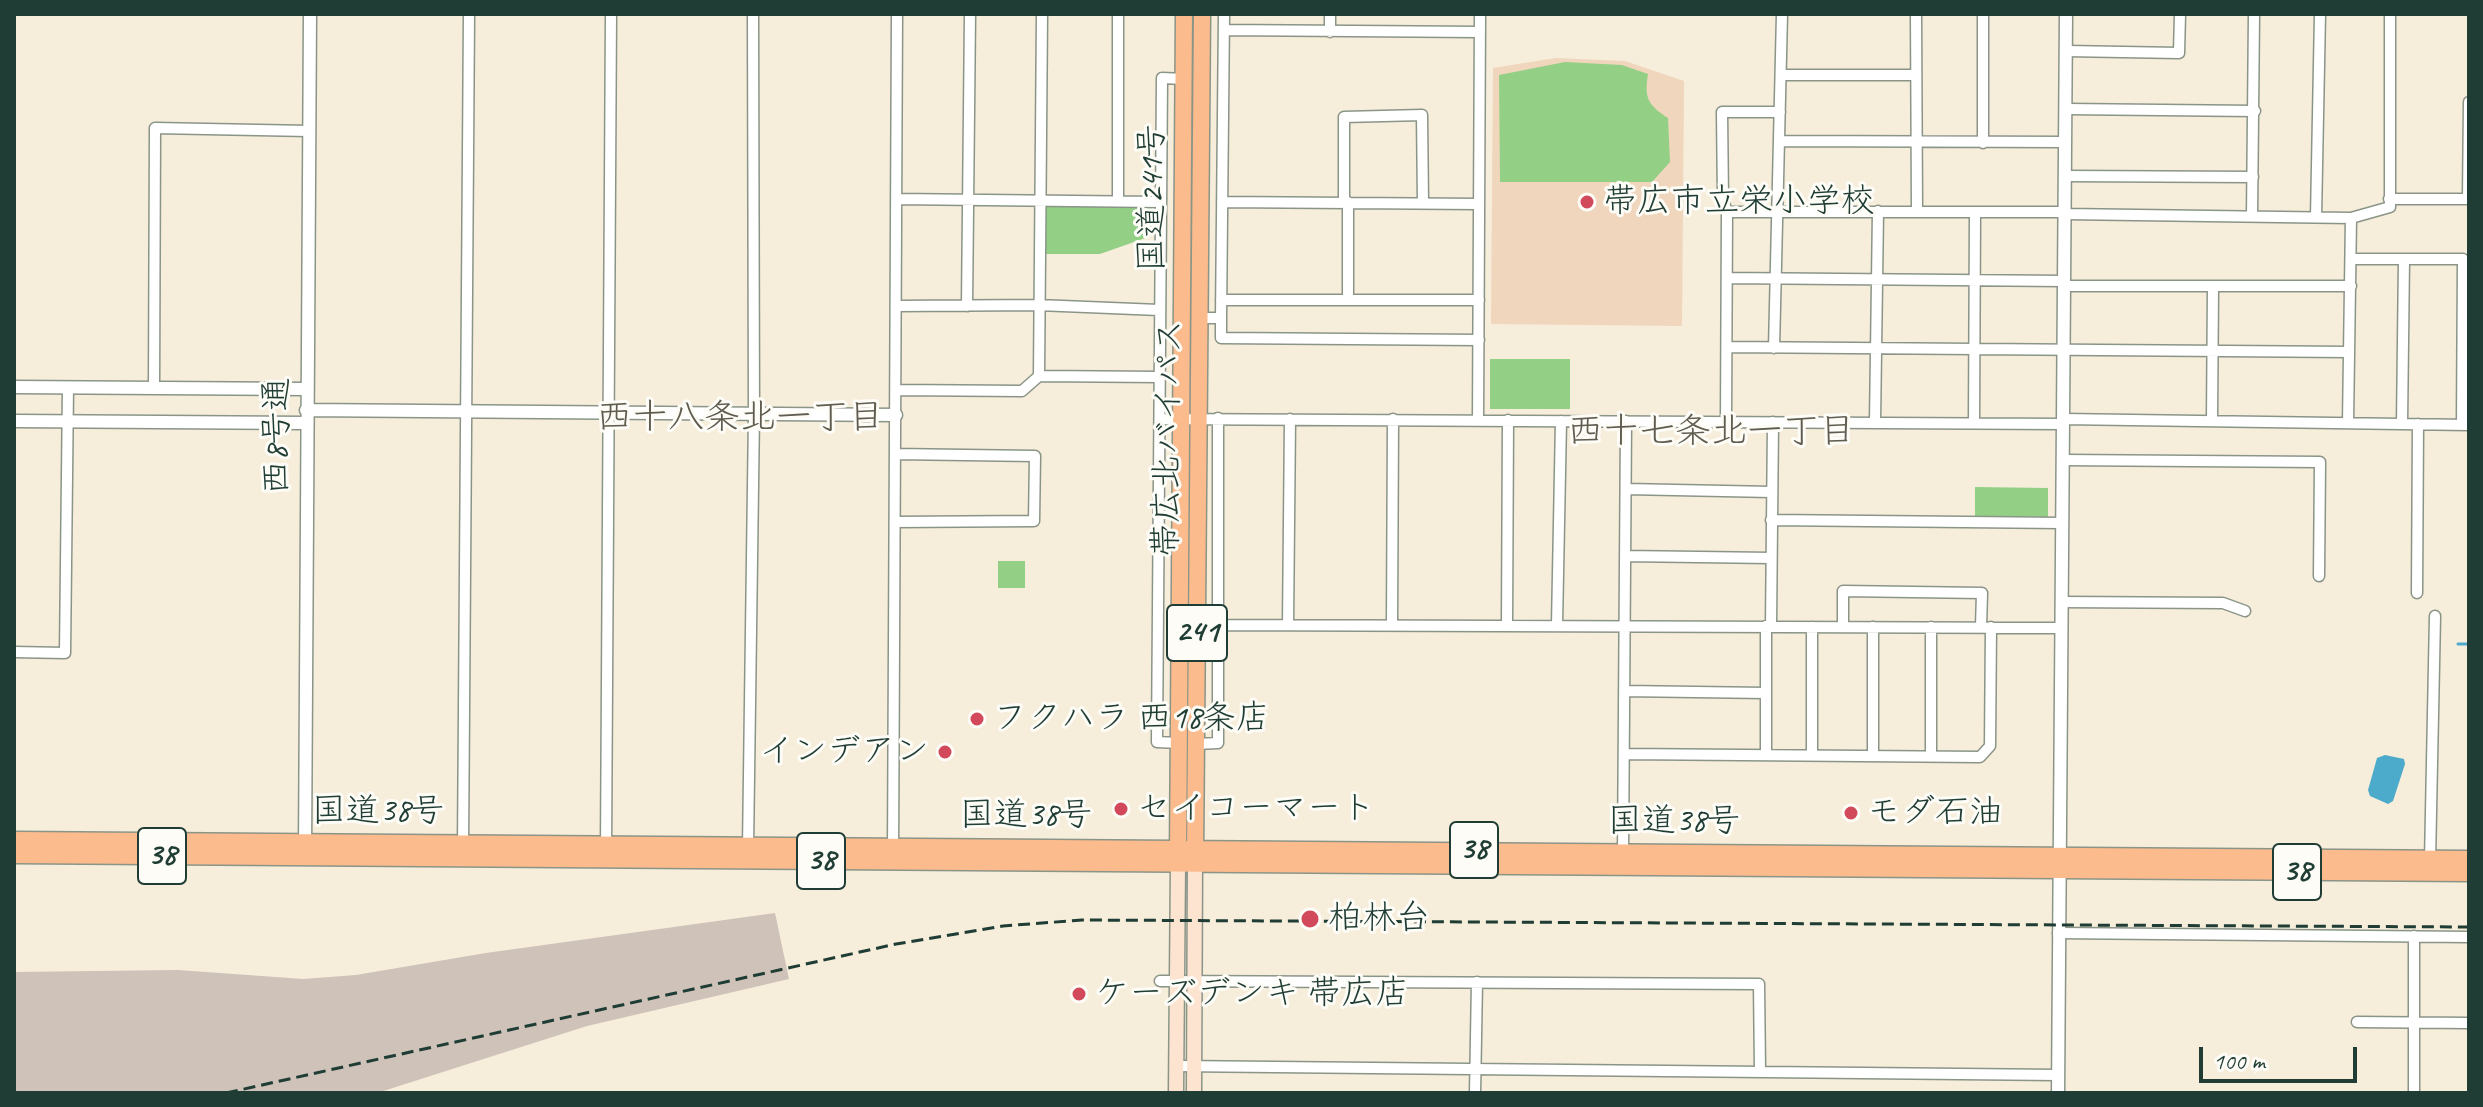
<!DOCTYPE html>
<meta charset="utf-8">
<style>
body{margin:0}
#map{position:relative;width:2483px;height:1107px;overflow:hidden;background:#f6eddb;font-family:Caveat,sans-serif}
canvas{display:block}
.frame{position:absolute;inset:0;border:16px solid #1f3d34;pointer-events:none}
.scale{position:absolute;left:2199px;top:1047px;width:158px;height:36px;box-sizing:border-box;border:4px solid #1f3d34;border-top:0;padding-left:10px;font-size:24px;line-height:28px;white-space:nowrap;color:#1f3d34;-webkit-text-stroke:6px #fdfcf7;paint-order:stroke}
</style>
<div id="map">
<canvas width="2483" height="1107"></canvas>
<div class="frame"></div>
<div class="scale">100 m</div>
</div>
<script>
const c = document.querySelector('canvas').getContext('2d');
c.lineJoin = 'round';
function paint(path, color) {
  c.fillStyle = color;
  c.fill(path, 'evenodd');
}
function strokePath(path, color, width, dash) {
  c.strokeStyle = color;
  c.lineWidth = width;
  c.lineCap = dash ? 'butt' : 'round';
  c.setLineDash(dash || []);
  c.stroke(path);
}
function drawText(font, color, halo, rows, align = 'center') {
  c.font = font + ' Caveat,"Klee One",sans-serif';
  c.lineWidth = 6;
  c.setLineDash([]);
  c.textBaseline = 'middle';
  c.strokeStyle = halo;
  c.fillStyle = color;
  for (const [text, x, y, turn = 0] of rows) {
    c.save();
    c.translate(x, y);
    c.rotate((+turn || 0) * Math.PI / 180);
    c.textAlign = isNaN(turn) ? turn : align;
    if (halo) c.strokeText(text, 0, 0);
    c.fillText(text, 0, 0);
    c.restore();
  }
}
const built = new Path2D(`
 M1556,58L1625,61L1684,81L1682,326L1491,324L1493,68Z`);
const industrial = new Path2D(`
 M775,913L789,979L587,1026L377,1093H14V972L178,970L303,979L356,975L486,953Z`);
const green = new Path2D(`
 M1565,62L1622,65L1648,74C1644,98 1648,105 1668,118L1670,162L1652,182H1500L1499,75Z
 M1045,205L1152,207L1151,236L1100,254H1044Z
 M1490,359H1570V409H1490Z
 M1975,487L2048,488V517L1975,516Z
 M998,561H1025V588H998Z`);
const water = new Path2D(`
 M2385,755L2404,759L2405,764L2393,801L2388,804L2370,796L2368,790L2377,758Z`);
const stream = new Path2D(`
 M2458,644H2469`);
const minor = new Path2D(`
 M1330,14V32
 M1916,14L1917,211
 M1983,14V143
 M1224,30L1480,32
 M2066,51L2179,53L2180,14
 M1781,75H1915
 M2066,109L2255,111
 M1779,141L2065,142
 M2065,176L2253,177
 M897,199L1160,202
 M2389,199H2468L2469,102
 M1118,201V14
 M1222,202L1479,204
 M1344,202V117L1422,115L1423,203
 M1727,212H2065
 M2065,214L2351,218L2390,207V14
 M2252,216L2254,14
 M2316,217L2320,14
 M2351,259H2463L2462,425
 M1727,278L2064,281
 M2064,286H2351
 M1221,300H1479
 M1348,300V202
 M897,306L1038,305L1159,310
 M967,306L970,14
 M1200,318H1221L1224,14
 M1221,318V338L1479,340
 M1727,347L2349,352
 M1774,348L1782,14
 M1039,376L1042,14
 M154,388L155,128L309,131
 M897,390L1022,391L1039,376L1160,377
 M1160,419L2063,424
 M2063,419L2469,425
 M1478,420L1480,14
 M2212,420L2213,287
 M1726,421L1727,212L1723,200L1722,112H1780
 M1875,422L1878,211
 M1974,423L1975,212
 M2348,423L2351,218
 M2402,424L2404,259
 M2063,460L2320,462L2319,576
 M1626,489L1772,492
 M1771,520L2062,523
 M895,522L1034,521L1035,456L895,454
 M1625,556L1771,558
 M2417,593L2418,424
 M2062,602L2223,603L2245,611
 M1507,624L1508,420
 M1220,625L2062,628
 M1288,625L1290,419
 M1392,625L1393,419
 M1557,625L1561,421
 M1766,626V755
 M1771,626L1773,422
 M1843,627V591L1982,593L1981,627
 M14,652L65,653L68,387
 M1624,691L1766,693
 M1179,743L1157,742L1162,78L1184,79
 M1196,744L1218,743V418
 M1624,754L1980,757L1990,746L1991,627
 M1812,755V627
 M1873,755V627
 M1931,756V627
 M463,848L469,14
 M606,848L611,14
 M748,848L754,414L753,14
 M893,852L897,14
 M1623,855L1626,421
 M2430,861L2435,616
 M2058,933L2469,937
 M2414,936V1093
 M1160,981L1759,984L1760,1071
 M2357,1022L2469,1023
 M1176,1066L2058,1075
 M1475,1093L1477,982`);
const tertiary = new Path2D(`
 M14,387L306,389
 M306,410L896,415
 M14,421L306,423
 M305,851L310,14
 M2058,1093L2066,14`);
const secondary = new Path2D(`
 M1176,1093L1178,863
 M1194,1093L1195,863`);
const trunk = new Path2D(`
 M14,840L2469,859
 M14,855L2469,873
 M1178,857L1184,14
 M1195,857L1202,14`);
const rail = new Path2D(`
 M226,1093L896,944L1003,926L1082,920L2469,927`);
const markers = [
 [1587,202,8,"#d1495b"],
 [977,719,8,"#d1495b"],
 [945,752,8,"#d1495b"],
 [1121,809,8,"#d1495b"],
 [1851,813,8,"#d1495b"],
 [1310,919,10,"#d1495b"],
 [1079,994,8,"#d1495b"]
];
const shields = [
 [1197,633,60],
 [1474,850,48],
 [162,856,48],
 [821,861,48],
 [2297,872,48]
];
const shieldNames = [
 ["241",1197,633],
 ["38",1474,850],
 ["38",162,856],
 ["38",821,861],
 ["38",2297,872]
];
const streetNames = [
 ["国道241号",1153,198,-90],
 ["西8号通",278,436,-90],
 ["帯広北バイパス",1169,438,-89],
 ["国道38号",378,812],
 ["国道38号",1026,816],
 ["国道38号",1674,822]
];
const poiNames = [
 ["帯広市立栄小学校",1603,202],
 ["フクハラ 西18条店",993,719],
 ["インデアン",929,752,"right"],
 ["セイコーマート",1137,809],
 ["モダ石油",1867,813],
 ["柏林台",1328,919],
 ["ケーズデンキ 帯広店",1095,994]
];
const neighbourhoodNames = [
 ["西十八条北一丁目",740,419],
 ["西十七条北一丁目",1711,433]
];
paint(built, '#f0d6bc');
paint(industrial, '#cec2b9');
paint(green, '#93d085');
paint(water, '#4cabcb');
strokePath(stream, '#4cabcb', 3);
strokePath(minor, '#8a9588', 13);
strokePath(tertiary, '#8a9588', 15);
strokePath(secondary, '#8a9588', 17);
strokePath(trunk, '#8a9588', 19);
strokePath(minor, '#fff', 10);
strokePath(tertiary, '#fff', 12);
strokePath(secondary, '#fde4d1', 14);
strokePath(trunk, '#fbbb8c', 16);
strokePath(rail, '#1f3d34', 3, [12, 6]);
for (const [x, y, r, color] of markers) {
  const dot = new Path2D();
  dot.arc(x, y, r, 0, 2 * Math.PI);
  c.fillStyle = color;
  c.fill(dot);
  strokePath(dot, '#fdfcf7', 3);
}
for (const [x, y, w] of shields) {
  const box = new Path2D();
  box.roundRect(x - w / 2, y - 28, w, 56, 6);
  c.fillStyle = '#fdfcf7';
  c.fill(box);
  strokePath(box, '#1f3d34', 2);
}
drawText('bold 32px', '#1f3d34', null, shieldNames);
drawText('34px', '#1f3d34', '#fdfcf7', streetNames);
drawText('34px', '#1f3d34', '#fdfcf7', poiNames, 'left');
drawText('36px', '#605c4f', '#fdfcf7', neighbourhoodNames);
</script>
